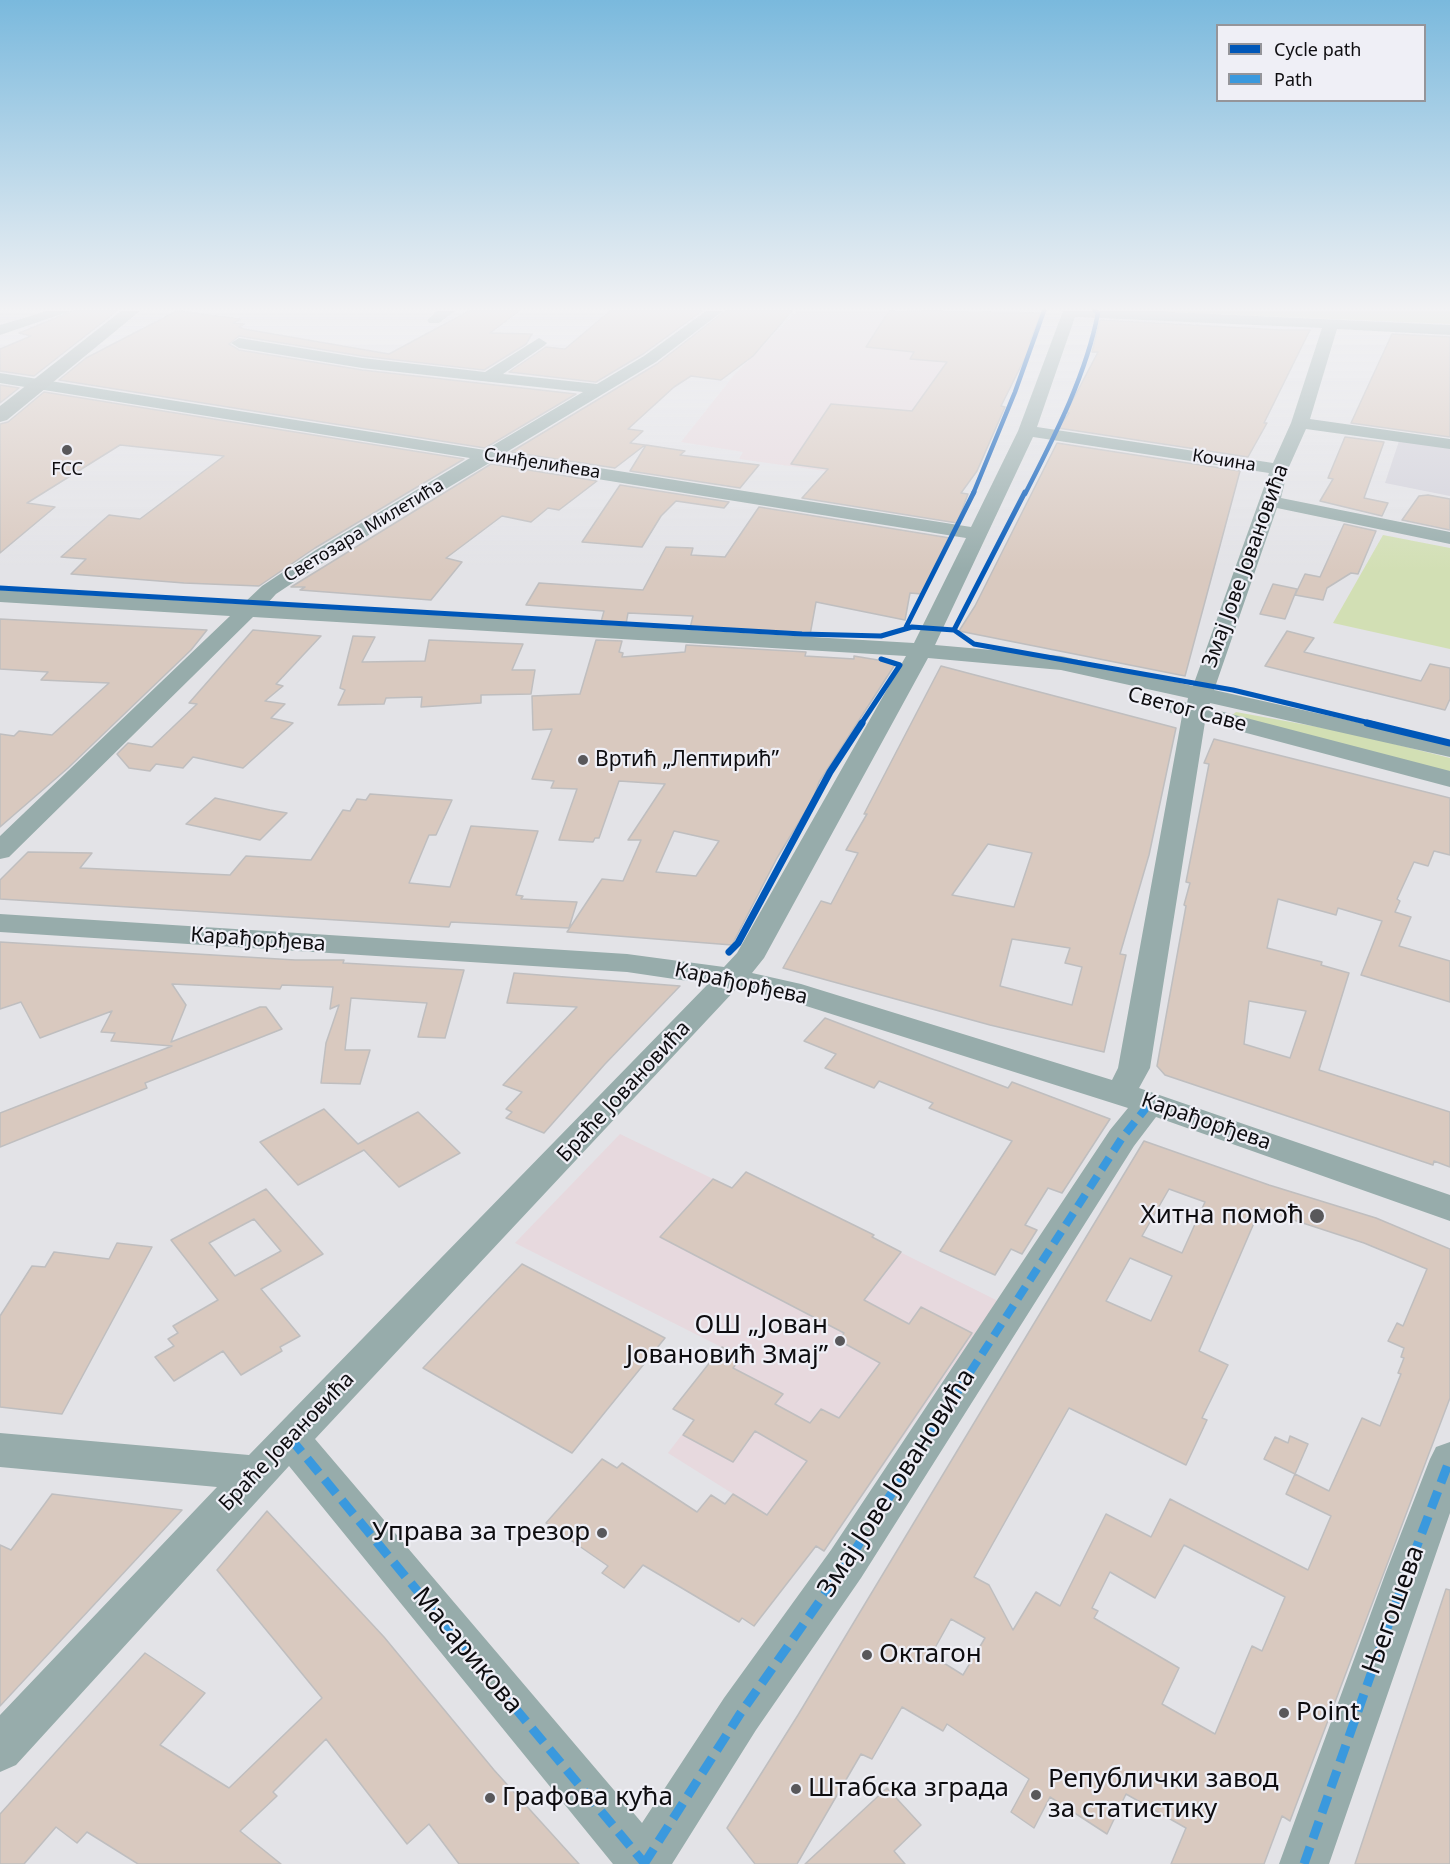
<!DOCTYPE html>
<meta charset="utf-8">
<style>
body{margin:0}
#map{position:relative;width:1450px;height:1864px;overflow:hidden;background:#e3e3e7;font-family:"Noto Sans",sans-serif}
canvas{display:block}
.legend{position:absolute;left:1216px;top:24px;width:210px;height:78px;box-sizing:border-box;background:#efeff6;border:2px solid #95959a;margin:0;padding:8px 10px;list-style:none;font-size:18px;color:#0e0d10}
.legend li{display:flex;align-items:center;gap:12px;height:30px}
.legend b{width:30px;border:2px solid #95959a}
</style>
<div id="map">
<canvas width="1450" height="1864"></canvas>
<ul class="legend">
<li><b style="height:8px;background:#0057b8"></b>Cycle path</li>
<li><b style="height:8px;background:#3a99de"></b>Path</li>
</ul>
</div>
<script>
const c = document.querySelector('canvas').getContext('2d');
c.lineJoin = 'round';
function paint(path, color) {
  c.fillStyle = color;
  c.fill(path, 'evenodd');
}
function strokePath(path, color, width, dash) {
  c.strokeStyle = color;
  c.lineWidth = width;
  c.lineCap = dash ? 'butt' : 'round';
  c.setLineDash(dash || []);
  c.stroke(path);
}
function drawText(font, color, halo, rows, align = 'center') {
  c.font = font + ' "Noto Sans",sans-serif';
  c.lineWidth = 4.5;
  c.setLineDash([]);
  c.textBaseline = 'middle';
  c.strokeStyle = halo;
  c.fillStyle = color;
  for (const [text, x, y, turn = 0] of rows) {
    c.save();
    c.translate(x, y);
    c.rotate((+turn || 0) * Math.PI / 180);
    c.textAlign = isNaN(turn) ? turn : align;
    if (halo) c.strokeText(text, 0, 0);
    c.fillText(text, 0, 0);
    c.restore();
  }
}
const built = new Path2D(`
 M1399,441L1450,448V496L1385,483Z`);
const education = new Path2D(`
 M797,311H968L954,334L953,350L932,398L840,473L739,459L743,452L681,442L734,375Z
 M620,1134L732,1188L746,1172L874,1235L872,1238L998,1301L824,1551L668,1453L741,1357L515,1243Z`);
const green = new Path2D(`
 M1145,311H1450V324Z
 M1383,535L1450,548V649L1333,623Z
 M1236,712L1351,733L1450,758V774L1230,717Z`);
const building = new Path2D(`
 M73,311H117L34,376L0,371V349L31,336L19,333Z
 M177,311L241,319L233,323L244,324L239,327L244,329L389,354L469,311H519L490,333L532,334L526,344L484,370L362,356L239,336L229,344L239,350L362,370L576,394L485,448L59,380L86,358Z
 M610,311H702L643,354L596,382L509,372L546,347L565,349Z
 M725,311H792L753,356L721,380L691,376L674,387L628,429L643,431L630,443L645,445L615,468L511,452L657,364Z
 M889,311L1041,313L1030,341L1033,342L1001,406L1005,407L977,471L961,493L968,494L957,523L802,498L828,469L791,464L831,404L912,411L947,362L910,359L914,352L866,347Z
 M1100,320L1282,330H1310L1264,423H1267L1248,457L1058,428L1069,413H1066L1098,352H1092Z
 M1392,334L1450,337V437L1351,423Z
 M0,385L19,388L0,403Z
 M44,392L464,459L315,548L259,586L184,583L71,574L86,559L61,557L109,515L140,519L224,456L120,445L27,503L55,507L0,553V424L8,422Z
 M1345,437L1384,442L1364,498L1388,503L1382,516L1320,501L1333,479L1328,478Z
 M1057,443L1240,471L1185,676L959,631L975,606Z
 M646,445L685,451L680,455L759,465L740,488L630,471Z
 M491,464L597,481L559,510L548,508L531,522L502,516L446,558L462,562L431,600L300,590L305,587H291Z
 M620,485L729,502L724,508L676,501L661,516L642,547L582,542Z
 M1428,495L1450,499V530L1402,520L1419,496Z
 M759,507L950,538L922,594L910,593L905,620L816,602L810,635L690,628L693,616L628,613L626,624L601,622L604,611L526,605L539,583L643,590L666,547L693,548L691,555L725,557Z
 M1344,524L1376,531L1358,574L1351,573L1327,588L1323,600L1295,595L1305,574L1320,577Z
 M1273,584L1297,589L1285,619L1260,614Z
 M0,619L207,630L191,650L68,768L0,827V734L14,736L19,731L52,735L109,683L41,680L48,672L0,669Z
 M253,630L321,636L276,684L283,686L265,701L285,704L271,718L293,723L243,768L193,757L183,768L156,764L150,771L129,768L117,754L128,743L152,747L197,704L189,703Z
 M1287,631L1314,638L1304,652L1421,681L1430,664L1450,668V699L1445,710L1265,666Z
 M353,636L375,637L362,662L425,661L429,640L523,644L512,670H535L531,694L481,695V703L421,707L422,697L386,698L384,704L338,705L345,690L340,688Z
 M596,640L622,641L619,652L623,653L622,657L685,652L686,645L806,652L805,656L854,659V656L896,663L819,782L813,799L777,858L732,945L567,932L602,879L623,881L641,840H628L665,784L619,781L599,838H595L593,842L559,840L577,789L551,788L554,781L532,779L552,729L533,730L532,696L580,694ZM674,831L719,841L696,876L656,872Z
 M941,666L1176,728L1149,855L1120,954L1126,955L1104,1052L990,1025L783,968L821,901L831,904L858,853L846,850L867,814H864ZM988,844L1032,853L1014,907L952,895ZM1012,939L1070,948L1065,963L1082,967L1072,1005L1000,986Z
 M1214,739L1450,798V855L1434,851L1428,866L1414,862L1397,899L1400,901L1395,912L1411,917L1399,946L1450,961V1002L1361,975L1382,921L1338,908L1336,915L1278,899L1267,948L1322,962L1321,965L1349,973L1319,1070L1450,1112V1167L1434,1161L1433,1165L1165,1075L1157,1066L1186,906L1184,905L1190,883L1186,882L1209,764L1204,763ZM1249,1001L1306,1011L1290,1058L1244,1044Z
 M370,794L452,800L436,835H429L409,883L450,887L471,826L538,831L516,895L523,896L521,899L577,902L569,928L451,922L449,927L0,899V880L28,852L92,853L80,868L230,875L246,856L311,860L343,810L350,811L357,799L366,800Z
 M215,798L270,810L287,813L260,840L186,824Z
 M0,942L295,960H344L343,963L464,970L445,1038L418,1037L427,1003L351,998L345,1050H370L360,1084L321,1083L326,1043L339,1005L330,1009L333,987L282,985L280,989L172,984L186,1005L171,1042L260,1007H266L282,1029L145,1083L147,1088L0,1147V1113L172,1046L111,1041L115,1033L101,1032L112,1011L40,1038L21,1002L0,1009Z
 M514,973L680,986L605,1064L544,1133L506,1118L512,1112L506,1109L522,1092L503,1085L577,1007L507,1003Z
 M825,1018L1008,1088L1012,1082L1110,1119L1062,1193L1048,1188L1025,1225L1037,1230L1022,1254L1011,1249L995,1275L940,1251L1012,1141L929,1108L933,1103L879,1081L874,1088L825,1068L836,1054L804,1041Z
 M324,1109L358,1144L418,1112L460,1153L399,1187L364,1150L298,1185L260,1142Z
 M1144,1141L1269,1185L1376,1218L1450,1249V1398L1290,1821L1282,1816L1264,1864H1171L1186,1828L1126,1794L1107,1834L1050,1797L1034,1828L1011,1812L1029,1779L947,1724L943,1731L902,1707L872,1759L861,1754L797,1864H755L727,1828L798,1715ZM1169,1189L1205,1202L1182,1253L1142,1236ZM1260,1209L1364,1243L1427,1269L1403,1326L1397,1323L1388,1341L1404,1348L1401,1357L1404,1358L1398,1373L1401,1374L1380,1426L1362,1418L1329,1491L1295,1474L1286,1494L1331,1516L1308,1570L1170,1499L1151,1537L1106,1514L1060,1606L1036,1592L1013,1630L989,1585L974,1577L1069,1408L1186,1465L1207,1420L1202,1418L1228,1365L1199,1351ZM1130,1258L1172,1276L1151,1321L1106,1301ZM1184,1545L1285,1597L1262,1651L1252,1646L1215,1734L1162,1704L1179,1668L1094,1618L1098,1611L1092,1608L1110,1572L1155,1598ZM951,1619L985,1638L963,1675L931,1655Z
 M746,1172L874,1235L872,1237L901,1252L864,1300L909,1324L921,1307L972,1333L824,1551L816,1546L754,1626L742,1618L739,1622L643,1565L624,1588L602,1573L608,1566L546,1523L602,1459L617,1468L622,1463L697,1512L711,1495L725,1504L733,1494L767,1515L807,1461L755,1431L733,1462L683,1435L694,1420L673,1409L722,1347L742,1357L733,1368L783,1394L775,1404L810,1423L821,1409L839,1418L880,1363L838,1340L844,1333L660,1237L713,1179L732,1188Z
 M266,1189L323,1254L261,1289L300,1336L280,1347L282,1351L241,1375L223,1351L174,1381L155,1357L174,1346L168,1339L178,1333L173,1326L218,1300L171,1240ZM254,1219L281,1251L235,1276L209,1243Z
 M117,1243L152,1247L62,1414L0,1407V1316L32,1266L45,1267L54,1252L109,1259Z
 M522,1264L665,1338L572,1453L423,1368Z
 M1290,1436L1308,1444L1295,1474L1264,1459L1275,1437L1288,1443Z
 M52,1494L182,1510L0,1706V1545L11,1550Z
 M267,1511L384,1637L494,1770L579,1864H459L429,1824L407,1844L326,1739L273,1792L277,1796L240,1831L281,1864H138L87,1832L77,1843L56,1827L24,1864H0V1814L145,1653L205,1693L160,1745L229,1788L322,1698L217,1570Z
 M1446,1589L1450,1590V1864H1355Z
 M887,1788L921,1825L894,1851L905,1864H805Z`);
const minor = new Path2D(`
 M47,311H71L0,335V325Z
 M437,311H455L439,323H429L427,320Z
 M706,311H723L656,362L505,453L971,527L1018,431L1063,311H1149L1450,325V335L1337,329L1310,419L1450,439V449L1306,429L1288,469L1281,498L1450,532V544L1277,508L1214,690L1450,743V757L1210,703L1208,708L1450,771V787L1205,722L1150,1068L1139,1088L1450,1195V1221L1156,1117L1134,1146L861,1578L756,1730L672,1864H613L289,1466L16,1765L0,1772V1715L217,1487L0,1467V1433L249,1455L708,984L627,972L0,932V914L627,954L724,967L737,953L906,656L253,617L9,857L0,859V836L230,616L0,602V590L243,604L262,586L316,550L470,458L0,383V373L485,450L583,392L362,368L239,348L231,343L239,338L362,358L485,372L539,338L547,343L544,346L503,374L597,384L644,356ZM1075,317L1322,328L1291,423L1273,463L1037,427ZM1033,437L1269,473L1193,686L1061,656L935,645ZM491,462L966,538L914,643L266,605L276,594L330,558ZM928,658L1061,670L1188,698L1187,703L1176,700L1168,702L1164,707L1168,712L1182,716L1118,1068L1112,1080L801,984L752,973L764,958ZM737,988L784,999L1128,1108L1110,1130L831,1550L724,1698L642,1823L315,1439Z
 M1450,1442V1513L1329,1864H1279L1386,1572L1430,1459L1436,1447Z`);
const major = new Path2D(`
 M121,311H140L7,420L0,422V406Z`);
const quietFar1 = new Path2D(`
 M958,1391L1122,1138L1150,1103`);
const quiet = new Path2D(`
 M290,1438L645,1864
 M644,1864L740,1714L846,1564L959,1389
 M1304,1864L1407,1572L1450,1459`);
const cyclewayFar2 = new Path2D(`
 M973,494L1015,392L1044,311
 M1025,494C1054,437 1086,376 1098,313L1095,311`);
const cyclewayFar1 = new Path2D(`
 M0,588L802,634L881,636L912,627L954,630L974,644L1233,690L1374,724
 M906,627L974,492
 M954,630L1025,492
 M861,724L900,665L881,659`);
const cycleway = new Path2D(`
 M1367,723L1450,743
 M729,952L738,943L830,772L862,723`);
const markers = [
 [67,450,6,"#59585b"],
 [583,760,6,"#59585b"],
 [1317,1216,8,"#59585b"],
 [840,1341,6,"#59585b"],
 [602,1533,6,"#59585b"],
 [867,1655,6,"#59585b"],
 [1284,1713,6,"#59585b"],
 [796,1789,6,"#59585b"],
 [1036,1795,6,"#59585b"],
 [490,1798,6,"#59585b"]
];
const farStreetnames = [
 ["Кочина",1224,461,9],
 ["Синђелићева",542,464,9],
 ["Светозара Милетића",364,531,-31]
];
const farPoinames = [
 ["FCC",67,470]
];
const streetNames = [
 ["Змај Јове Јовановића",1246,566,-70],
 ["Светог Саве",1187,710,15],
 ["Карађорђева",258,940,4],
 ["Карађорђева",741,984,12],
 ["Браће Јовановића",624,1092,-47],
 ["Карађорђева",1206,1122,19],
 ["Браће Јовановића",287,1442,-46]
];
const poiNames = [
 ["Вртић „Лептирић”",595,760]
];
const nearPoinames = [
 ["Хитна помоћ",1304,1216,"right"],
 ["ОШ „Јован",828,1326,"right"],
 ["Јовановић Змај”",828,1356,"right"],
 ["Управа за трезор",590,1533,"right"],
 ["Октагон",879,1655],
 ["Point",1296,1713],
 ["Републички завод",1048,1780],
 ["за статистику",1048,1810],
 ["Штабска зграда",808,1789],
 ["Графова кућа",502,1798]
];
const nearStreetnames = [
 ["Змај Јове Јовановића",897,1483,-57],
 ["Његошева",1394,1610,-70],
 ["Масарикова",467,1651,50]
];
paint(built, '#d2d1da');
paint(education, '#e7d9de');
paint(green, '#d2dfb4');
paint(building, '#d9c9bf');
strokePath(building, '#bfbebf', 1.5);
paint(minor, '#97acab');
paint(major, '#97a8a7');
strokePath(quietFar1, '#3a99de', 8, [14, 8]);
strokePath(quiet, '#3a99de', 9, [18, 9]);
strokePath(cyclewayFar2, '#0057b8', 4.5);
strokePath(cyclewayFar1, '#0057b8', 5);
strokePath(cycleway, '#0057b8', 7);
const sky = c.createLinearGradient(0, 0, 0, 572);
sky.addColorStop(0, '#7ab9dd');
sky.addColorStop(0.54, '#f2f2f4');
sky.addColorStop(1, '#f2f2f400');
c.fillStyle = sky;
c.fillRect(0, 0, 1450, 572);
for (const [x, y, r, color] of markers) {
  const dot = new Path2D();
  dot.arc(x, y, r, 0, 2 * Math.PI);
  c.fillStyle = color;
  c.fill(dot);
  strokePath(dot, '#efeff6', 2);
}
drawText('18px', '#0e0d10', '#efeff6', farStreetnames);
drawText('18px', '#0e0d10', '#efeff6', farPoinames);
drawText('21px', '#0e0d10', '#efeff6', streetNames);
drawText('21px', '#0e0d10', '#efeff6', poiNames, 'left');
drawText('26px', '#0e0d10', '#efeff6', nearPoinames, 'left');
drawText('26px', '#0e0d10', '#efeff6', nearStreetnames);
</script>
